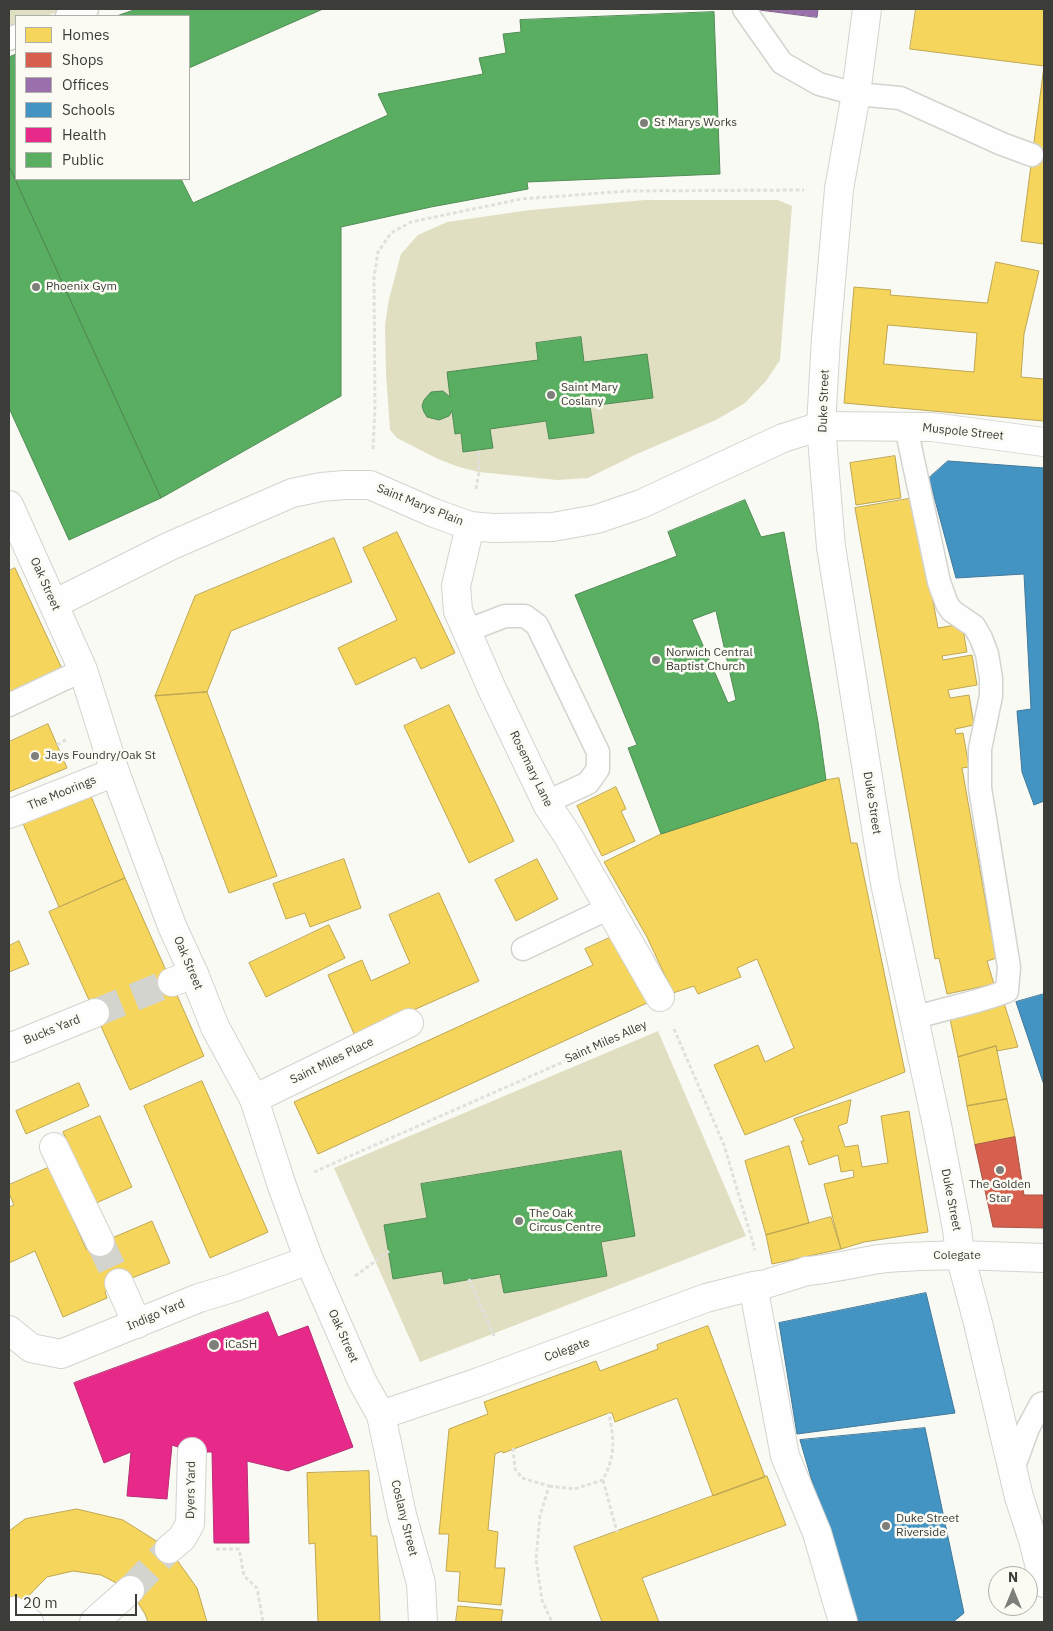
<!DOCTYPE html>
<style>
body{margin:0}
#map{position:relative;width:1053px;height:1631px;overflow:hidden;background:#fafaf5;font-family:"IBM Plex Sans",sans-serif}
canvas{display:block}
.frame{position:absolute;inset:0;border:10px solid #3c3c39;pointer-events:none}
.legend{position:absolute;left:15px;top:15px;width:175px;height:165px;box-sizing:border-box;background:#fbfbf4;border:1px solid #afafa9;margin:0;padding:6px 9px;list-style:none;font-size:15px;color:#3c3c39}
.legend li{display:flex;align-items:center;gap:10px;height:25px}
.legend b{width:25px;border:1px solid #afafa9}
.north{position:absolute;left:988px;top:1566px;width:50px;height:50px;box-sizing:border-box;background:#fbfbf4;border:1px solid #afafa9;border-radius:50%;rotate:0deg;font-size:14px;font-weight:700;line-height:20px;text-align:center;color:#3c3c39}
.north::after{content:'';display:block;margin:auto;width:18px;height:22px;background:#7e7e7b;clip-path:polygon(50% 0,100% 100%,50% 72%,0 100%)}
.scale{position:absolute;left:15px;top:1594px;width:122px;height:22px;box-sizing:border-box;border:2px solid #3c3c39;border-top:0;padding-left:6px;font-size:15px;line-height:18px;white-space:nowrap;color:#3c3c39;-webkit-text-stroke:4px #fbfbf4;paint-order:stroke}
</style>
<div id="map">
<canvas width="1053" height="1631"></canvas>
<div class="frame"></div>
<ul class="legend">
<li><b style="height:14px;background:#f6d55c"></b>Homes</li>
<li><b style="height:14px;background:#d6604d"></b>Shops</li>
<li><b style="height:14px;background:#9970ab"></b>Offices</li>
<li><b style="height:14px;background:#4393c3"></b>Schools</li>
<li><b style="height:14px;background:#e7298a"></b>Health</li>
<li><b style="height:14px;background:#5aae61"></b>Public</li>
</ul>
<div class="north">N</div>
<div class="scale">20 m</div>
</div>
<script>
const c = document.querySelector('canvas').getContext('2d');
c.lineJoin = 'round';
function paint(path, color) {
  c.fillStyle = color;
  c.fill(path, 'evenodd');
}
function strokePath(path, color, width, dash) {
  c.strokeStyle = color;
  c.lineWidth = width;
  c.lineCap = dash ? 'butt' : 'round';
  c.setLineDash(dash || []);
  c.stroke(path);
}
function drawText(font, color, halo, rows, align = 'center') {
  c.font = font + ' "IBM Plex Sans",sans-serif';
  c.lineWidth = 5;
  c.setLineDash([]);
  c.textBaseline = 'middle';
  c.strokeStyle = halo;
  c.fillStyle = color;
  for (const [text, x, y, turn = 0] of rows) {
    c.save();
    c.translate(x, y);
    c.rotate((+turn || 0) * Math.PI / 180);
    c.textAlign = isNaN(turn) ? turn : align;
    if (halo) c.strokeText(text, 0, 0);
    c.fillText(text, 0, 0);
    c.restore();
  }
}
const green = new Path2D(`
 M9,9H66L46,16H16V28L9,30Z
 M645,200H778L792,206L780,360L766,381L745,403L716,420L637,454L588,478L557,480L479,472L459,467L438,459L397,438L390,430L386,374L385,325L389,299L401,254L418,235L447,222L530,210Z
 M658,1031L746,1236L420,1362L334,1168Z`);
const homes = new Path2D(`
 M916,9H1044V244L1021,241L1044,66L910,49Z
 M996,262L1039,271L1024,334L1021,377L1044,379V421L844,403L854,287L891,290L890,295L987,303ZM888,325L977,333L974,372L884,364Z
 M895,456L901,498L856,505L850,463Z
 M914,498L938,628L962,624L967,652L942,656L943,660L972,655L977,685L948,690L950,698L969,695L974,725L955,729L956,734L963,733L969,767L962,768L991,932H993L1000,957L987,961L994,984L947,994L939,958L935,959L855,508Z
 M397,532L455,653L421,669L415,657L356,685L338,648L397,620L363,548Z
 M334,538L352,582L231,631L207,692L155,696L195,596Z
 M15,568L64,673L9,698V571Z
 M207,692L277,876L229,893L155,696Z
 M449,705L514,841L469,863L404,726Z
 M48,724L67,768L9,792V742Z
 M839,778L851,843H857L905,1072L745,1135L714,1065L758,1045L765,1062L794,1048L757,959L737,968L741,977L698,994L694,986L673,993L647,937L604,862L661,834L826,780Z
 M86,784L125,878L59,907L18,812Z
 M616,787L626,809L621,811L635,841L602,856L577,806Z
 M344,859L361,908L310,927L305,913L286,919L273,884Z
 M537,859L558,899L516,921L495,880Z
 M125,878L204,1056L130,1090L49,912Z
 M439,893L479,981L355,1036L328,975L362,960L371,981L410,963L389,915Z
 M329,925L345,958L266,997L249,963Z
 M616,935L647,1003L318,1154L294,1102L593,965L585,949Z
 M19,941L29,964L9,972V946Z
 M1004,1003L1018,1047L997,1051L996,1046L958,1057L949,1014Z
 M996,1046L1007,1099L967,1106L958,1057Z
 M202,1081L268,1232L210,1258L144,1106Z
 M79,1083L89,1106L26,1134L16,1111Z
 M1007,1099L1015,1137L975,1145L967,1106Z
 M851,1100L847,1123L838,1126L845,1147L858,1145L862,1167L888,1163L881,1116L909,1111L928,1232L864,1242L841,1249L824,1184L854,1177L853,1170L841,1172L838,1155L809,1165L801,1141H804L794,1119Z
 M100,1116L132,1187L94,1204L63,1132Z
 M789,1146L809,1223L766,1235L745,1161Z
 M50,1167L86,1249L152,1221L170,1263L119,1283L105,1292L107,1298L63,1317L35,1251L9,1263V1207L14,1205L9,1193V1185Z
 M831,1217L841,1249L772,1264L766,1235Z
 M708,1326L765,1477L713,1496L677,1398L615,1422L612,1413H609L503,1453L502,1451L495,1454L488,1530L498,1532L495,1568H505L501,1605L458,1601L460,1572L446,1571L449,1534H439L449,1429L488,1414L484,1402L596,1361L600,1371L658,1349L657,1345Z
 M369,1471L371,1536H377L380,1622H318L315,1543L309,1544L307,1473Z
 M767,1476L786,1525L642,1578L659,1622H602L574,1547Z
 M77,1509L123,1520L169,1549L197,1588L207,1622H148L145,1614L130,1590L101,1575L73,1571L47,1577L9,1616V1531L25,1519Z
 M458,1606L503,1610L501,1622H456Z`);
const shops = new Path2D(`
 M1015,1137L1024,1195H1044V1228L993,1227L975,1145Z`);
const offices = new Path2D(`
 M752,9H818L817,17Z`);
const schools = new Path2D(`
 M948,461L1044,468V801L1034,805L1022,772L1017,711L1031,709L1024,574L956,578L929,478Z
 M1044,994V1085L1016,1002Z
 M926,1293L955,1413L797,1434L779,1323Z
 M925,1428L964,1613L953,1622H853L800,1440Z`);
const health = new Path2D(`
 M268,1312L278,1337L308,1326L353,1447L288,1471L247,1461L249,1543H214L212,1452H192L172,1445L167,1499L127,1496L131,1452L104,1463L74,1383Z`);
const public = new Path2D(`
 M137,9H323L189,68V16H117Z
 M714,12L720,174L527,182L528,189L431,207L341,227V396L161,498L9,166V57L16,54V179H181L193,203L388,115L378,94L483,74L479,58L506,53L503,34L521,32L520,20Z
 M9,166L161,498L69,540L9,408Z
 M581,337L584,362L647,354L653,398L590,406L594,433L549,439L546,421L490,429L493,448L463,452L461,433L455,434L452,411L449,416L439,420L427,417L424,412L422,406L424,400L431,392L443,391L450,397L447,372L538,360L536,343Z
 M745,500L761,537L784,532L818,722L826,780L661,834L628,748L637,745L575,595L677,556L668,532ZM716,611L736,700L728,703L692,620Z
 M621,1151L635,1236L601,1242L607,1276L504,1293L500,1274L444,1284L442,1271L393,1279L384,1225L427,1218L421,1184Z`);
const minorTunnel = new Path2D(`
 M95,1013L172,982
 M100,1242L119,1283
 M130,1590L169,1549`);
const path = new Path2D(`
 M373,449L375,407L374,278L378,252L391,233L411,222L521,199L629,191L804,190
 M476,489L479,472L478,450
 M57,745L67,739
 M674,1029L724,1145L755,1250
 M314,1172L642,1027
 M355,1276L389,1251
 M469,1279L495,1338
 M513,1448L515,1469L522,1478L549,1486L540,1516L536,1559L542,1600L552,1622
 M603,1480L617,1532
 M549,1486L574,1489L603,1480C616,1454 614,1441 609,1413
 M216,1549H239L244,1576L257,1588L263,1622`);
const service = new Path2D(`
 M744,9L782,63L819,84L856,94L900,98L1002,144L1032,155
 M67,16L87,9
 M9,39L16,36
 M906,427L939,582L947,604L952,611L974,626L981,638L987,654L991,678V696L980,749V788L1009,967L1007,991C977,1003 945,1008 914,1018
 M466,631L505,616H525L537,625L598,752V769L588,783L547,802
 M9,705L83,670
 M523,949L609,908
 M1012,1472L1028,1428L1041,1404L1044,1403`);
const pedestrian = new Path2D(`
 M9,814L115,772
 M807,1271C831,1269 855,1263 879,1259C906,1256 933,1256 960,1255`);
const minor = new Path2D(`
 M470,526L456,586L458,611L492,689L548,806L568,836L660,997
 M54,604L170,546L292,493L321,487L345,485H370L434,513L470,526L493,528L553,527L597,519L641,504L783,438L821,426L932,427L1044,442
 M172,982L194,974
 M9,1048L95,1013
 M254,1099L409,1023
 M54,1147L100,1242
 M119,1283L137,1324
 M753,1286L785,1456L817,1533L843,1622
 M9,1330L31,1348L61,1354L199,1298L232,1288L309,1260
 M381,1415L476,1383L706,1298L753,1286L766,1284L807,1271
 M169,1549L182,1538L190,1524L192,1452
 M14,1611L29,1622
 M94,1622L130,1590`);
const tertiary = new Path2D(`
 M867,9L856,94L839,189L826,338L821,426L831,547L885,883L937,1125L957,1229L960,1255L978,1323L1019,1497L1033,1540L1044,1583
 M9,505L83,670L115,772L172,926L194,974L215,1027L254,1099L282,1186L309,1260L362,1381L381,1415L402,1515L421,1583L423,1622
 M960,1255L1044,1258`);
const markers = [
 [644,123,5,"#7e7e7b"],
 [36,287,5,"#7e7e7b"],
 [551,395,5,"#7e7e7b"],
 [656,660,5,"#7e7e7b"],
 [35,756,5,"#7e7e7b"],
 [1000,1170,5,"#7e7e7b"],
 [519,1221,5,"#7e7e7b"],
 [214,1345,6,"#7e7e7b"],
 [886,1526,5,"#7e7e7b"]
];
const poiNames = [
 ["St Marys Works",654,123],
 ["Phoenix Gym",46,287],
 ["Saint Mary",561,388],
 ["Coslany",561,402],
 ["Norwich Central",666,653],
 ["Baptist Church",666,667],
 ["Jays Foundry/Oak St",45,756],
 ["The Golden",1000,1185,"center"],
 ["Star",1000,1199,"center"],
 ["The Oak",529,1214],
 ["Circus Centre",529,1228],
 ["iCaSH",225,1345],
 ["Duke Street",896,1519],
 ["Riverside",896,1533]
];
const streetNames = [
 ["Duke Street",824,401,-88],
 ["Muspole Street",963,432,6],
 ["Saint Marys Plain",420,505,22],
 ["Oak Street",45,584,66],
 ["Rosemary Lane",531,769,64],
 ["The Moorings",62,793,-22],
 ["Duke Street",872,803,81],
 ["Oak Street",188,963,67],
 ["Bucks Yard",52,1030,-22],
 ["Saint Miles Alley",606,1042,-24],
 ["Saint Miles Place",332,1061,-26],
 ["Duke Street",951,1200,79],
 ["Colegate",957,1256],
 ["Indigo Yard",156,1315,-23],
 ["Oak Street",343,1336,66],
 ["Colegate",567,1350,-20],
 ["Dyers Yard",191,1490,-89],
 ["Coslany Street",404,1518,76]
];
paint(green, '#e0dfc2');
paint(homes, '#f6d55c');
strokePath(homes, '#bea752', 1);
paint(shops, '#d6604d');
strokePath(shops, '#a85547', 1);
paint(offices, '#9970ab');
strokePath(offices, '#7d6089', 1);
paint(schools, '#4393c3');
strokePath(schools, '#41799a', 1);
paint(health, '#e7298a');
strokePath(health, '#b42f72', 1);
paint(public, '#5aae61');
strokePath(public, '#518c55', 1);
strokePath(minorTunnel, '#d4d4cf', 28, [28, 14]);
strokePath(service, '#d3d3cf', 25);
strokePath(pedestrian, '#d3d3cf', 30);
strokePath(minor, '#d3d3cf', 30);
strokePath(tertiary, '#d3d3cf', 30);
strokePath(path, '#e0e0df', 3, [4, 2.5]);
strokePath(service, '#fefefe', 22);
strokePath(pedestrian, '#fefefe', 28);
strokePath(minor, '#fefefe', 28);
strokePath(tertiary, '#fefefe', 28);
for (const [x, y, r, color] of markers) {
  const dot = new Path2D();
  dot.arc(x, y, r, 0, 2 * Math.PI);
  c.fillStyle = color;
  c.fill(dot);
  strokePath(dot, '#fbfbf4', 2);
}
drawText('12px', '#3c3c39', '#fbfbf4', poiNames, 'left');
drawText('12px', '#3c3c39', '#fbfbf4', streetNames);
</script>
